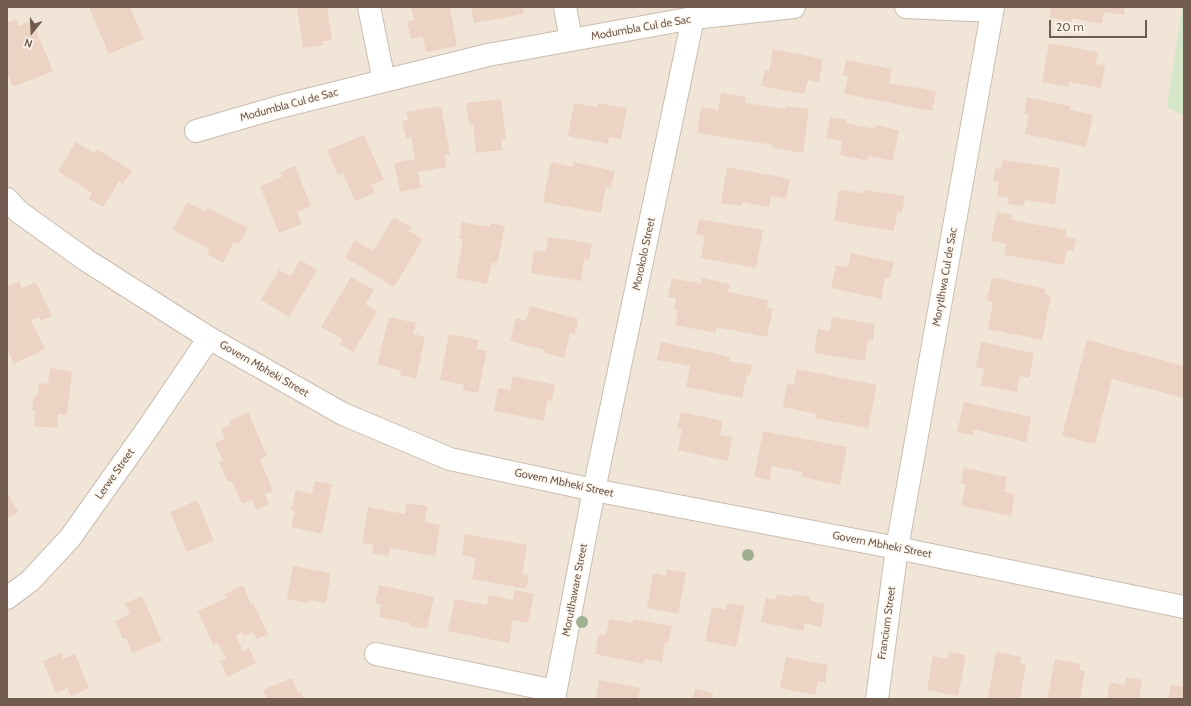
<!DOCTYPE html>
<style>
body{margin:0}
#map{position:relative;width:1191px;height:706px;overflow:hidden;background:#faf3e9;font-family:Cabin,sans-serif}
canvas{display:block}
.frame{position:absolute;inset:0;border:8px solid #725b4f;pointer-events:none}
.north{position:absolute;left:12px;top:12px;width:40px;height:40px;-webkit-text-stroke:3px #fdf8ef;paint-order:stroke;rotate:198deg;font-size:11px;font-weight:700;line-height:16px;text-align:center;color:#725b4f}
.north::after{content:'';display:block;margin:auto;width:14px;height:18px;background:#725b4f;clip-path:polygon(50% 0,100% 100%,50% 72%,0 100%)}
.scale{position:absolute;left:1049px;top:20px;width:98px;height:18px;box-sizing:border-box;border:2px solid #725b4f;border-top:0;padding-left:5px;font-size:12px;line-height:14px;white-space:nowrap;color:#725b4f;-webkit-text-stroke:3px #fdf8ef;paint-order:stroke}
</style>
<div id="map">
<canvas width="1191" height="706"></canvas>
<div class="frame"></div>
<div class="north">N</div>
<div class="scale">20 m</div>
</div>
<script>
const c = document.querySelector('canvas').getContext('2d');
c.lineJoin = 'round';
function paint(path, color) {
  c.fillStyle = color;
  c.fill(path, 'evenodd');
}
function strokePath(path, color, width, dash) {
  c.strokeStyle = color;
  c.lineWidth = width;
  c.lineCap = dash ? 'butt' : 'round';
  c.setLineDash(dash || []);
  c.stroke(path);
}
function drawText(font, color, halo, rows, align = 'center') {
  c.font = font + ' Cabin,sans-serif';
  c.lineWidth = 3;
  c.setLineDash([]);
  c.textBaseline = 'middle';
  c.strokeStyle = halo;
  c.fillStyle = color;
  for (const [text, x, y, turn = 0] of rows) {
    c.save();
    c.translate(x, y);
    c.rotate((+turn || 0) * Math.PI / 180);
    c.textAlign = isNaN(turn) ? turn : align;
    if (halo) c.strokeText(text, 0, 0);
    c.fillText(text, 0, 0);
    c.restore();
  }
}
const residential = new Path2D(`
 M7,7H1184V699H7Z`);
const green = new Path2D(`
 M1182,7H1184V116L1167,107Z`);
const building = new Path2D(`
 M89,7H130L144,39L109,54Z
 M297,7H327L332,40L322,41L323,45L303,48Z
 M411,7H450L457,46L426,52L423,37L411,39L407,21L414,20Z
 M479,7H523L524,14L474,23L471,9Z
 M1051,7H1125L1124,15L1104,12L1102,24L1072,18L1071,22L1049,17Z
 M16,19L19,26L32,21L53,71L13,87L7,73V23Z
 M1049,43L1098,52L1096,64L1105,65L1101,88L1070,82L1068,87L1042,82Z
 M773,49L823,59L819,82L808,80L804,94L761,86L765,70L769,71Z
 M846,60L892,69L889,83L936,91L932,111L844,94L848,76L843,75Z
 M721,93L746,97L745,103L785,109L786,106L809,109L803,153L773,148V145L697,133L701,107L718,110Z
 M1027,97L1071,106L1070,110L1093,115L1086,147L1025,134L1029,115L1024,114Z
 M501,99L506,140H501L502,150L476,153L473,124H469L466,103Z
 M574,103L597,107L598,103L627,108L621,139L609,137L608,144L568,136Z
 M441,106L450,154L444,155L447,167L418,172L421,188L400,192L394,163L415,159L411,137L406,138L402,121L408,120L406,112Z
 M830,117L847,120L845,123L875,129L876,125L899,130L893,161L869,156L868,161L840,155L842,141L826,138Z
 M364,135L384,180L371,185L375,193L355,201L343,173L338,175L327,150Z
 M76,142L94,153L97,149L132,171L123,184L119,181L103,207L89,199L92,193L58,171Z
 M1003,160L1060,168L1055,204L1025,200L1024,206L1008,204L1009,198L997,196L999,182L993,181L995,168L1001,169Z
 M551,162L573,167L574,162L615,171L611,188L606,187L601,213L543,202Z
 M295,166L311,206L297,212L302,224L279,233L260,186L282,177L280,172Z
 M727,167L790,179L786,199L771,196L769,207L742,202V206L721,203Z
 M839,190L864,193V190L905,196L902,213L897,212L894,231L834,221Z
 M187,202L206,212L208,208L248,228L239,244L234,242L223,263L207,254L209,249L173,230Z
 M997,212L1012,215L1011,220L1066,230L1065,237L1076,239L1073,251L1067,250L1064,265L1004,255L1006,244L991,241Z
 M394,217L411,227L409,231L423,239L394,287L345,257L355,240L373,251Z
 M699,219L763,230L756,268L701,258L705,236L696,234Z
 M462,222L490,227L491,223L505,226L497,264L492,262L487,284L456,278L463,239H459Z
 M548,237L592,243L589,260L584,259L581,281L531,273L534,250L546,252Z
 M851,253L894,262L890,278L885,277L881,299L831,288L836,265L848,267Z
 M300,260L317,270L289,317L261,300L279,270L291,276Z
 M351,277L374,290L365,304L377,312L353,352L340,344L342,339L321,327Z
 M992,277L1046,289L1045,294L1051,296L1042,340L988,329L993,302L987,300Z
 M672,278L701,284L702,278L730,284L728,292L768,300L767,308L773,309L767,337L716,327V333L675,325L678,310L674,309L676,298L668,297Z
 M19,281L22,288L36,282L52,316L41,321L39,317L31,321L45,349L14,364L7,348V287Z
 M530,306L578,319L575,335L570,333L564,358L544,353L545,350L510,341L516,318L526,321Z
 M389,317L416,323L413,334L425,337L416,379L400,375L402,371L377,364Z
 M832,317L875,324L873,340L868,339L865,361L814,353L818,329L830,331Z
 M449,334L479,340L477,349L487,351L478,393L463,390L464,385L440,380Z
 M1087,340L1184,366V398L1112,379L1095,444L1062,436Z
 M661,342L730,357L729,361L752,365L750,376L747,375L742,398L686,387L690,366L657,360Z
 M981,342L1034,353L1029,378L1020,376L1017,392L981,385L984,369L976,367Z
 M50,368L72,371L67,415L58,414L57,428L34,426L36,411H32L34,396L37,397L39,383L48,384Z
 M797,369L877,385L868,428L815,418L816,414L783,407L787,384L794,385Z
 M513,376L555,385L552,401L547,400L544,421L494,411L498,388L510,390Z
 M964,402L1031,417L1026,442L973,429V435L957,432Z
 M248,412L267,456L260,459L273,491L265,494L269,504L256,510L252,500L242,504L232,481L228,482L219,462L223,461L215,443L225,439L221,429L231,425L229,421Z
 M681,412L723,421L720,435L732,437L728,461L678,450L682,429L677,428Z
 M763,431L847,447L840,485L801,477L802,472L772,466L770,480L754,477Z
 M964,468L1007,477L1004,492L1015,494L1011,516L961,506L966,484L961,483Z
 M315,481L332,484L322,534L291,527L295,511L291,510L296,490L312,494Z
 M7,492L18,512L7,518Z
 M197,500L214,541L187,552L170,512Z
 M406,503L427,506L425,522L440,525L435,556L390,548L388,556L372,553L373,545L362,543L368,507L405,514Z
 M465,534L527,545L522,574L529,575L526,589L472,579L476,558L462,555Z
 M293,566L331,573L326,603L309,600L308,603L287,599Z
 M667,569L686,573L678,614L647,608L653,573L666,576Z
 M243,585L251,604L253,603L268,634L257,639L253,632L244,636L242,632L236,635L243,651L249,648L256,663L227,677L220,661L226,659L218,643L213,645L198,611L227,598L225,594Z
 M379,585L434,597L427,629L410,626V623L379,617L381,605L375,603Z
 M515,590L534,594L528,623L513,620L509,643L448,631L455,599L487,605L489,595L513,600Z
 M777,594L793,597V594L811,597L810,601L825,604L821,627L805,623L803,631L761,622L766,598L775,600Z
 M142,596L162,641L132,653L126,638L123,639L115,621L130,614L125,603Z
 M727,603L745,606L736,647L705,641L712,607L726,610Z
 M609,619L633,623V619L672,626L668,643L665,642L662,662L645,659L644,664L595,654L599,634L606,635Z
 M949,652L966,655L958,696L927,690L933,656L948,659Z
 M996,652L1021,657L1020,663L1026,665L1020,699H995L988,697Z
 M62,653L63,659L75,654L89,688L71,696L67,688L56,693L43,661Z
 M786,657L828,665L825,683L818,681L815,695L780,688Z
 M1055,659L1081,664L1079,670L1085,671L1080,699H1047Z
 M1126,677L1142,680L1139,699H1107L1110,682L1124,685Z
 M292,678L298,693L301,692L304,699H267L263,690Z
 M599,680L640,688L638,699H603L596,698Z
 M1171,684L1184,687V699H1168Z
 M695,689L713,693L712,699H693Z`);
const minor = new Path2D(`
 M369,7L384,81
 M565,7L571,40
 M906,7L992,11
 M196,131L279,107L488,55L693,18L794,7
 M7,598L30,581L70,538L148,428L209,338
 M376,654L555,691
 M554,699L594,490L693,18
 M877,699L897,548L993,7`);
const tertiary = new Path2D(`
 M7,199L19,212L86,260L209,338L343,414L450,459L594,490L897,548L1184,607`);
const trees = [
 [748,555],
 [582,622]
];
const streetNames = [
 ["Modumbla Cul de Sac",641,28,-10],
 ["Modumbla Cul de Sac",289,105,-15],
 ["Morokolo Street",644,254,-78],
 ["Morytlhwa Cul de Sac",945,277,-80],
 ["Govern Mbheki Street",264,369,30],
 ["Lerwe Street",115,474,-55],
 ["Govern Mbheki Street",564,483,12],
 ["Govern Mbheki Street",882,545,11],
 ["Morutlhaware Street",575,590,-79],
 ["Francium Street",887,623,-82]
];
paint(residential, '#f1e5d8');
paint(green, '#d5e7c9');
paint(building, '#edd3c4');
strokePath(minor, '#cbbcb0', 24);
strokePath(tertiary, '#cbbcb0', 24);
strokePath(minor, '#fff', 22);
strokePath(tertiary, '#fff', 22);
c.fillStyle = '#a0af91';
for (const [x, y] of trees) {
  c.beginPath();
  c.arc(x, y, 6, 0, 2 * Math.PI);
  c.fill();
}
drawText('11px', '#725b4f', '#fdf8ef', streetNames);
</script>
